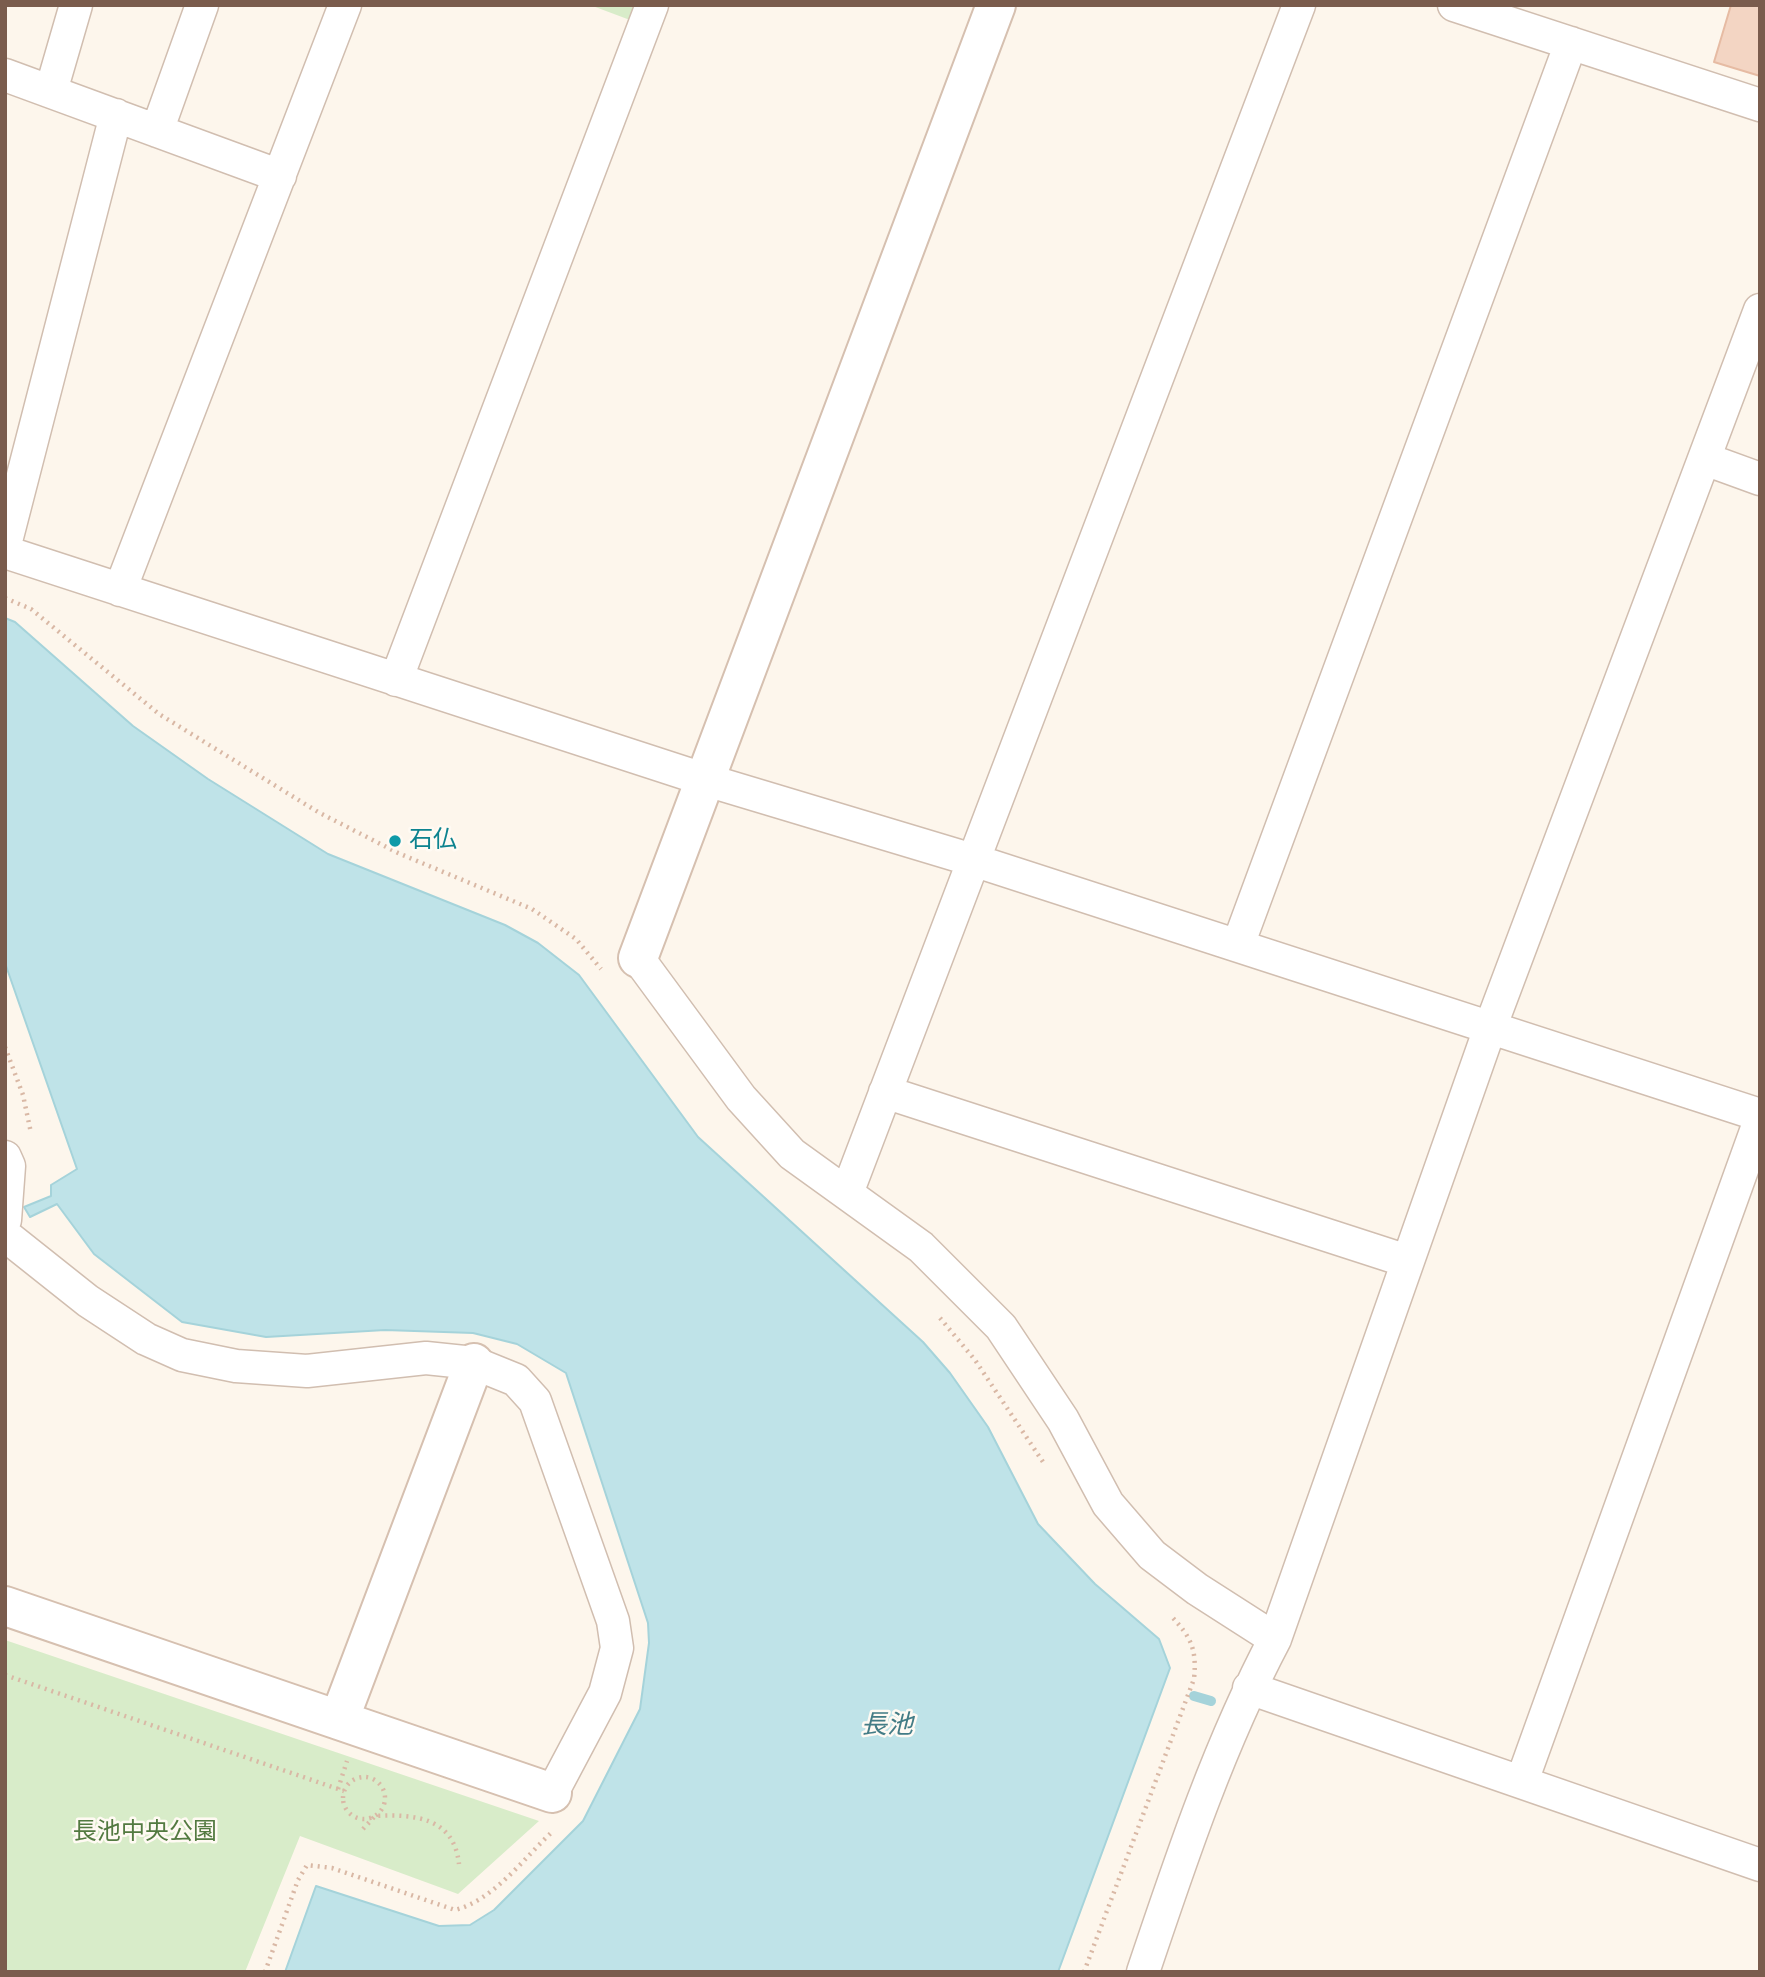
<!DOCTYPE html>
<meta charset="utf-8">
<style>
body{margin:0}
#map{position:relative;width:1765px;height:1977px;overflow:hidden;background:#fdf6ec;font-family:Roboto,sans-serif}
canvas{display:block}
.frame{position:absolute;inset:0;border:7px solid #7a5c4d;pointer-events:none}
</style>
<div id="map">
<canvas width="1765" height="1977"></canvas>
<div class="frame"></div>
</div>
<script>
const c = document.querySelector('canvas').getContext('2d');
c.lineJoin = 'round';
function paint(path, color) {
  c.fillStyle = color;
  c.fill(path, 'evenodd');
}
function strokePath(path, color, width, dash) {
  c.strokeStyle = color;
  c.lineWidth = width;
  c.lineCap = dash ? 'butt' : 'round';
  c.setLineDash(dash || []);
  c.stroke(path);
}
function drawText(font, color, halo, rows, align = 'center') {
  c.font = font + ' Roboto,"Noto Sans JP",sans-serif';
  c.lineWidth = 5;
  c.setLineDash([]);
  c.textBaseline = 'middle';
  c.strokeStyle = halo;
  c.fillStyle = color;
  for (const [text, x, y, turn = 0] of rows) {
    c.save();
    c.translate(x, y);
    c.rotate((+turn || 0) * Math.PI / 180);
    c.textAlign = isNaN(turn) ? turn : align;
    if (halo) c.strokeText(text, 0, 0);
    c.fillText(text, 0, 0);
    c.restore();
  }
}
const green = new Path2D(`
 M590,5H635L630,20Z
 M5,1640L539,1821L458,1894L300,1836L245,1972H5Z`);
const water = new Path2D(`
 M5,618L15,622L133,726L208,779L328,854L505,925L538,943L579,975L698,1137L923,1342L950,1373L988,1427L1038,1524L1095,1584L1159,1639L1170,1668L1058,1972H285L316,1886L439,1926L470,1925L494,1910L583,1821L640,1709L649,1643L648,1623L566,1373L517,1344L473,1333L385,1330L266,1337L182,1322L94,1254L57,1204L30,1217L24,1207L51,1196V1185L77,1169L5,963Z`);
const stream = new Path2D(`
 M1194,1696L1211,1701`);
const building = new Path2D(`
 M1731,5H1760V76L1714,62Z`);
const path = new Path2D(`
 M5,598L31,609L159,714L318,812L398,853L532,909L576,939L601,969
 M5,1047L23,1095L31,1133
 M940,1318L975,1360L1043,1462
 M5,1675L344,1791
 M343 1798a21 21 0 1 1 42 0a21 21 0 1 1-42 0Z
 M338,1789L347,1761
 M363,1829L375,1816C414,1814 454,1817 459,1864
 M265,1972L298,1880L307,1865L332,1868L455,1910C494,1900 524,1858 553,1831
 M1084,1972L1194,1679C1197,1649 1191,1637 1171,1616`);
const street = new Path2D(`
 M1454,5L1760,105
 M5,75L280,176
 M51,91L76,5
 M157,131L202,5
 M1705,459L1760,479
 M5,545L116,115
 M5,552L703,779L976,861L1760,1115
 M120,590L345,5
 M396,680L652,5
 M1238,945L1571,43
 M638,958L741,1098L792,1154L921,1247L1001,1327L1063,1420L1108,1504L1152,1555L1197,1589L1275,1639
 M885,1092L1407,1261
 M5,1157L9,1166L5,1220
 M847,1193L1299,5
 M5,1235L88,1301L146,1339L182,1355L236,1366L307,1371L426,1358L474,1363L516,1380L535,1401L613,1621L617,1648L605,1693L552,1793
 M1249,1688L1760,1865
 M1522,1781L1760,1120
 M1143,1972C1181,1859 1219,1745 1275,1639L1490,1028L1760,310`);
const secondary = new Path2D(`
 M638,958L996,5
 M5,1606L552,1793
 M339,1720L474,1363`);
const markers = [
 [395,841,7,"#0f9aa8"]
];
const cultureNames = [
 ["石仏",409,841]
];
const parkNames = [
 ["長池中央公園",145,1833]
];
const waterNames = [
 ["長池",887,1726]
];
paint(green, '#d8ecc9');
paint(water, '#bfe3e8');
strokePath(water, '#a5d3da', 2);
strokePath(stream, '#a5d3da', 10);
paint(building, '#f3d5c3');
strokePath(building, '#e6bba3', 2);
strokePath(street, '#d1beb0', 35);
strokePath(secondary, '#d6c0b0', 42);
strokePath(path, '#d9b8a5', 4.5, [2, 5]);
strokePath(street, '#fff', 32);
strokePath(secondary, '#fff', 38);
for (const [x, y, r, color] of markers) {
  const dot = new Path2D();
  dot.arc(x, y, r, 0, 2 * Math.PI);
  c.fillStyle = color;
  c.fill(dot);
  strokePath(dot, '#fffaf3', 2.5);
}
drawText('24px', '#0d838f', '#fffaf3', cultureNames, 'left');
drawText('24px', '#537a41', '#fffaf3', parkNames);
drawText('italic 26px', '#437c86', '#fffaf3', waterNames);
</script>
